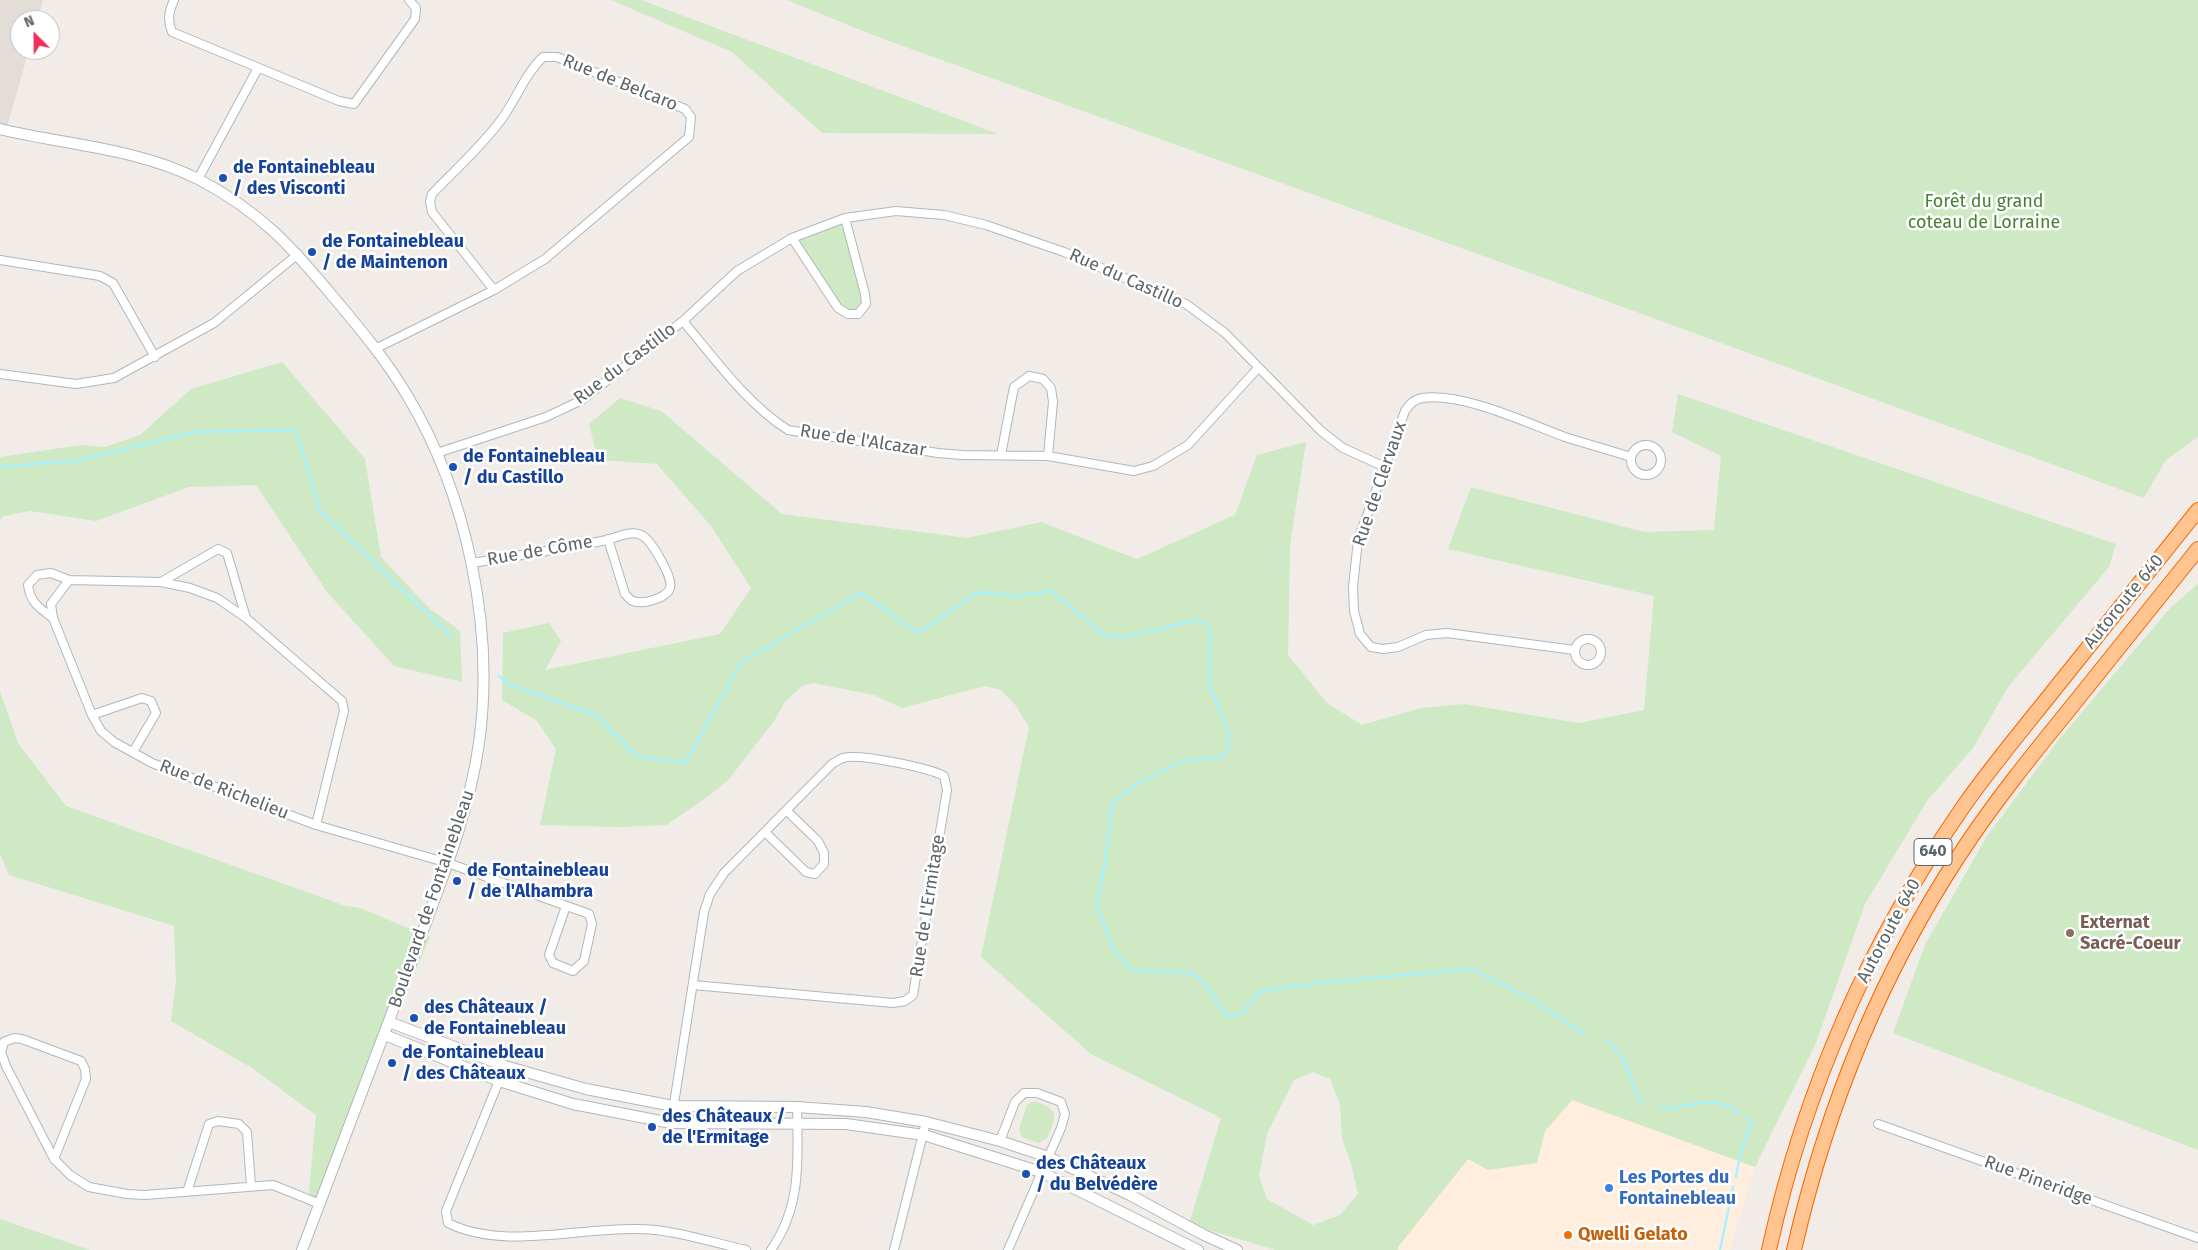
<!DOCTYPE html>
<meta charset="utf-8">
<style>
body{margin:0}
#map{position:relative;width:2198px;height:1250px;overflow:hidden;background:#f1ece7;font-family:"Fira Sans",sans-serif}
canvas{display:block}
.north{position:absolute;left:10px;top:10px;width:50px;height:50px;box-sizing:border-box;background:#fff;border:1px solid #bfc1c3;border-radius:50%;rotate:337deg;font-size:14px;font-weight:700;line-height:20px;text-align:center;color:#5e6568}
.north::after{content:'';display:block;margin:auto;width:18px;height:22px;background:#ef2f56;clip-path:polygon(50% 0,100% 100%,50% 72%,0 100%)}
</style>
<div id="map">
<canvas width="2198" height="1250"></canvas>
<div class="north">N</div>
</div>
<script>
const c = document.querySelector('canvas').getContext('2d');
c.lineJoin = 'round';
function paint(path, color) {
  c.fillStyle = color;
  c.fill(path, 'evenodd');
}
function strokePath(path, color, width, dash) {
  c.strokeStyle = color;
  c.lineWidth = width;
  c.lineCap = dash ? 'butt' : 'round';
  c.setLineDash(dash || []);
  c.stroke(path);
}
function drawText(font, color, halo, rows, align = 'center') {
  c.font = font + ' "Fira Sans",sans-serif';
  c.lineWidth = 5;
  c.setLineDash([]);
  c.textBaseline = 'middle';
  c.strokeStyle = halo;
  c.fillStyle = color;
  for (const [text, x, y, turn = 0] of rows) {
    c.save();
    c.translate(x, y);
    c.rotate((+turn || 0) * Math.PI / 180);
    c.textAlign = isNaN(turn) ? turn : align;
    if (halo) c.strokeText(text, 0, 0);
    c.fillText(text, 0, 0);
    c.restore();
  }
}
const commercial = new Path2D(`
 M1572,1100L1755,1167L1730,1250H1398V1247L1468,1159L1537,1163L1545,1131Z`);
const education = new Path2D(`
 M0,0H43L38,20H20V50H29L6,130L0,129Z`);
const green = new Path2D(`
 M611,0H641L998,134L822,133L732,52Z
 M787,0H2198V437L2165,461L2144,498L1522,270L870,34Z
 M845,218L865,294L858,314L838,308L792,238Z
 M282,362L365,459L381,557L429,608L460,631L462,682L394,666L327,592L256,485L189,487L96,521L30,511L3,516L0,520V457L81,445L105,447L140,435L191,389Z
 M1678,394L2116,544L2109,567L2008,687L1973,748L1927,801L1865,904L1816,1043L1755,1167L1572,1100L1545,1131L1537,1163L1488,1170L1468,1159L1398,1247V1250H1275L1189,1224L1221,1118L1091,1054L981,957L1029,727L1016,706L1001,690L985,686L902,708L874,695L813,683L802,686L785,702L774,721L729,779L710,795L666,825L619,827L540,825L556,749L537,721L502,700L503,633L549,623L561,641L545,670L720,634L751,588L711,526L657,464L598,460L589,424L620,398L661,411L782,514L967,538L1041,522L1137,559L1235,515L1257,455L1306,442L1290,545L1288,655L1327,703L1362,725L1421,708L1464,704L1579,723L1644,710L1654,596L1448,549L1471,487L1644,532L1714,530L1721,456L1672,432ZM1313,1072L1330,1079L1340,1104L1342,1139L1351,1163L1358,1194L1340,1215L1313,1225L1267,1199L1259,1176L1267,1134L1294,1080Z
 M2198,584V1150L1893,1033L1925,945L1987,836L2061,737L2171,607Z
 M0,691L18,743L66,806L329,900L345,906L360,908L430,937L388,1036L320,1204L309,1193L316,1115L252,1068L171,1021L176,982L174,926L9,875L0,854Z
 M1034,1101C1061,1110 1056,1116 1047,1139L1038,1143L1022,1137L1019,1129L1027,1105Z
 M0,1219L90,1250H0Z`);
const stream = new Path2D(`
 M0,467L79,460L196,432L296,430L320,511L451,636
 M499,676L510,685L596,715L637,756L685,763L741,662L861,593L918,633L978,592L1016,596L1051,591L1104,635L1123,637L1198,620L1206,624L1210,631V687L1227,728L1229,748L1220,758L1185,760L1137,784L1112,803L1107,849L1097,907L1115,952L1133,971L1191,972L1204,983L1222,1010L1229,1017L1242,1013L1261,991L1327,982L1472,969L1535,1001L1585,1035
 M1606,1040L1623,1058L1639,1099L1642,1103
 M1660,1108C1691,1110 1711,1091 1740,1113
 M1736,1177L1740,1155L1751,1122L1747,1118
 M1720,1250L1733,1187`);
const minor = new Path2D(`
 M174,0C169,11 167,20 172,32L339,101L354,104L415,19L416,8L409,0
 M198,179L258,68
 M792,238L838,308L848,314H858L866,304L865,294L845,218
 M0,260L100,276L113,283L155,357
 M683,321C715,359 746,403 788,430L938,453L962,455L1048,456L1134,471L1153,466L1188,445L1258,368
 M377,348L494,290L545,259L689,137L691,117L685,109L557,57H543C525,74 516,100 501,120C481,147 455,170 432,194L430,202L432,212L494,290
 M0,374L76,384L114,378L214,323L298,254
 M1631 460a15 15 0 1 1 30 0a15 15 0 1 1-30 0Z
 M437,453L546,417L582,400L683,321L737,271L792,238L845,218L896,211L944,215L986,225L1064,252L1186,304L1225,333L1321,431L1343,448L1385,467
 M1001,455L1014,387L1029,376L1043,379L1051,388L1053,402L1048,456
 M472,563C517,556 562,549 607,540C618,537 633,529 643,536C651,541 674,578 670,588C667,598 643,605 633,601C630,600 627,596 625,594L608,539
 M69,580L51,604L53,618L92,715L101,731L114,742L152,763L316,825L448,863L589,914L592,924L584,961L573,971L553,963L549,955L566,906
 M161,582L218,549L227,553L246,618
 M53,618C39,608 30,602 28,585L37,575L51,573L69,580L161,582L190,588L217,598L246,618L342,701L344,711L316,825
 M1575 652a13 13 0 1 1 26 0a13 13 0 1 1-26 0Z
 M1574,650L1447,633L1426,635L1398,647L1383,649L1371,647L1360,634L1354,611L1353,587L1358,540L1405,411C1410,404 1413,400 1422,398C1462,392 1527,423 1565,437C1587,444 1609,450 1631,457
 M92,715L142,698L151,701L156,713L133,752
 M765,832L806,872L815,874L824,864V853L818,841L787,811
 M505,1066L446,1211L448,1223C502,1250 574,1228 637,1229C673,1229 710,1242 746,1250
 M671,1123L704,912L710,894L724,873L833,763C836,762 840,759 843,758C859,753 929,768 944,776L947,790L913,995L905,1001L893,1003L693,985
 M1878,1124L2198,1238
 M1000,1141L1015,1102L1024,1093H1037L1061,1102L1065,1114L1061,1128L1008,1250
 M54,1159L86,1079L85,1069L81,1061L22,1039L14,1038L4,1042L1,1052L6,1066L54,1159L70,1175L89,1187L127,1194L145,1195L273,1185L320,1204
 M187,1192L209,1124L218,1121L239,1124L247,1132L251,1186
 M771,1250C802,1206 798,1158 797,1107
 M894,1250L926,1122`);
const tertiary = new Path2D(`
 M0,129C67,145 136,148 198,179C261,212 291,246 335,299C361,330 386,360 407,395C467,495 495,628 479,743C469,815 440,884 415,952C378,1052 340,1151 302,1250
 M389,1022L505,1066L586,1089L673,1106L797,1107L866,1112L926,1122L1000,1141L1048,1157L1130,1195L1204,1235L1237,1250
 M385,1035L499,1081L573,1104L671,1123L846,1124L924,1135L1041,1172L1198,1250`);
const motorway = new Path2D(`
 M1769,1250C1804,1091 1870,941 1963,807C1991,767 2023,729 2054,690C2102,630 2150,570 2198,510
 M1794,1250C1826,1110 1881,974 1960,854C1994,802 2033,754 2072,706C2114,654 2156,601 2198,549`);
const markers = [
 [223,178,5,"#1a4fb4"],
 [312,252,5,"#1a4fb4"],
 [453,467,5,"#1a4fb4"],
 [457,881,5,"#1a4fb4"],
 [2070,933,5,"#8d6e63"],
 [414,1018,5,"#1a4fb4"],
 [392,1063,5,"#1a4fb4"],
 [652,1127,5,"#1a4fb4"],
 [1026,1174,5,"#1a4fb4"],
 [1609,1188,5,"#3f7fe0"],
 [1568,1235,5,"#e8710a"]
];
const shields = [
 [1933,852,38]
];
const shieldNames = [
 ["640",1933,852]
];
const streetNames = [
 ["Rue de Belcaro",620,83,22],
 ["Rue du Castillo",1126,279,24],
 ["Rue du Castillo",625,364,-37],
 ["Rue de l'Alcazar",863,441,9],
 ["Rue de Clervaux",1380,484,-71],
 ["Rue de Côme",540,551,-10],
 ["Autoroute 640",2124,602,-51],
 ["Rue de Richelieu",224,790,21],
 ["Boulevard de Fontainebleau",432,899,-71],
 ["Rue de L'Ermitage",928,906,-81],
 ["Autoroute 640",1889,931,-62],
 ["Rue Pineridge",2038,1181,20]
];
const transitNames = [
 ["de Fontainebleau",233,168],
 ["/ des Visconti",233,189],
 ["de Fontainebleau",322,242],
 ["/ de Maintenon",322,263],
 ["de Fontainebleau",463,457],
 ["/ du Castillo",463,478],
 ["de Fontainebleau",467,871],
 ["/ de l'Alhambra",467,892],
 ["des Châteaux /",424,1008],
 ["de Fontainebleau",424,1029],
 ["de Fontainebleau",402,1053],
 ["/ des Châteaux",402,1074],
 ["des Châteaux /",662,1117],
 ["de l'Ermitage",662,1138],
 ["des Châteaux",1036,1164],
 ["/ du Belvédère",1036,1185]
];
const parkNames = [
 ["Forêt du grand",1984,202],
 ["coteau de Lorraine",1984,223]
];
const educationNames = [
 ["Externat",2080,923],
 ["Sacré-Coeur",2080,944]
];
const shopNames = [
 ["Les Portes du",1619,1178],
 ["Fontainebleau",1619,1199]
];
const foodNames = [
 ["Qwelli Gelato",1578,1235]
];
paint(commercial, '#ffeede');
paint(education, '#e3ddd8');
paint(green, '#cee9c3');
strokePath(stream, '#a9f2ff', 2.5);
strokePath(minor, '#b2b7ba', 10);
strokePath(tertiary, '#b2b7ba', 12);
strokePath(motorway, '#f86500', 16);
strokePath(minor, '#fff', 8);
strokePath(tertiary, '#fff', 10);
strokePath(motorway, '#ffc490', 14);
for (const [x, y, r, color] of markers) {
  const dot = new Path2D();
  dot.arc(x, y, r, 0, 2 * Math.PI);
  c.fillStyle = color;
  c.fill(dot);
  strokePath(dot, '#fff', 2);
}
for (const [x, y, w] of shields) {
  const box = new Path2D();
  box.roundRect(x - w / 2, y - 13.5, w, 27, 4);
  c.fillStyle = '#fff';
  c.fill(box);
  strokePath(box, '#5e6568', 1);
}
drawText('bold 16px', '#5e6568', null, shieldNames);
drawText('18px', '#5e6568', '#fff', streetNames);
drawText('bold 18px', '#164399', '#fff', transitNames, 'left');
drawText('18px', '#448331', '#fff', parkNames);
drawText('bold 18px', '#785e54', '#fff', educationNames, 'left');
drawText('bold 18px', '#366cbe', '#fff', shopNames, 'left');
drawText('bold 18px', '#c56008', '#fff', foodNames, 'left');
</script>
